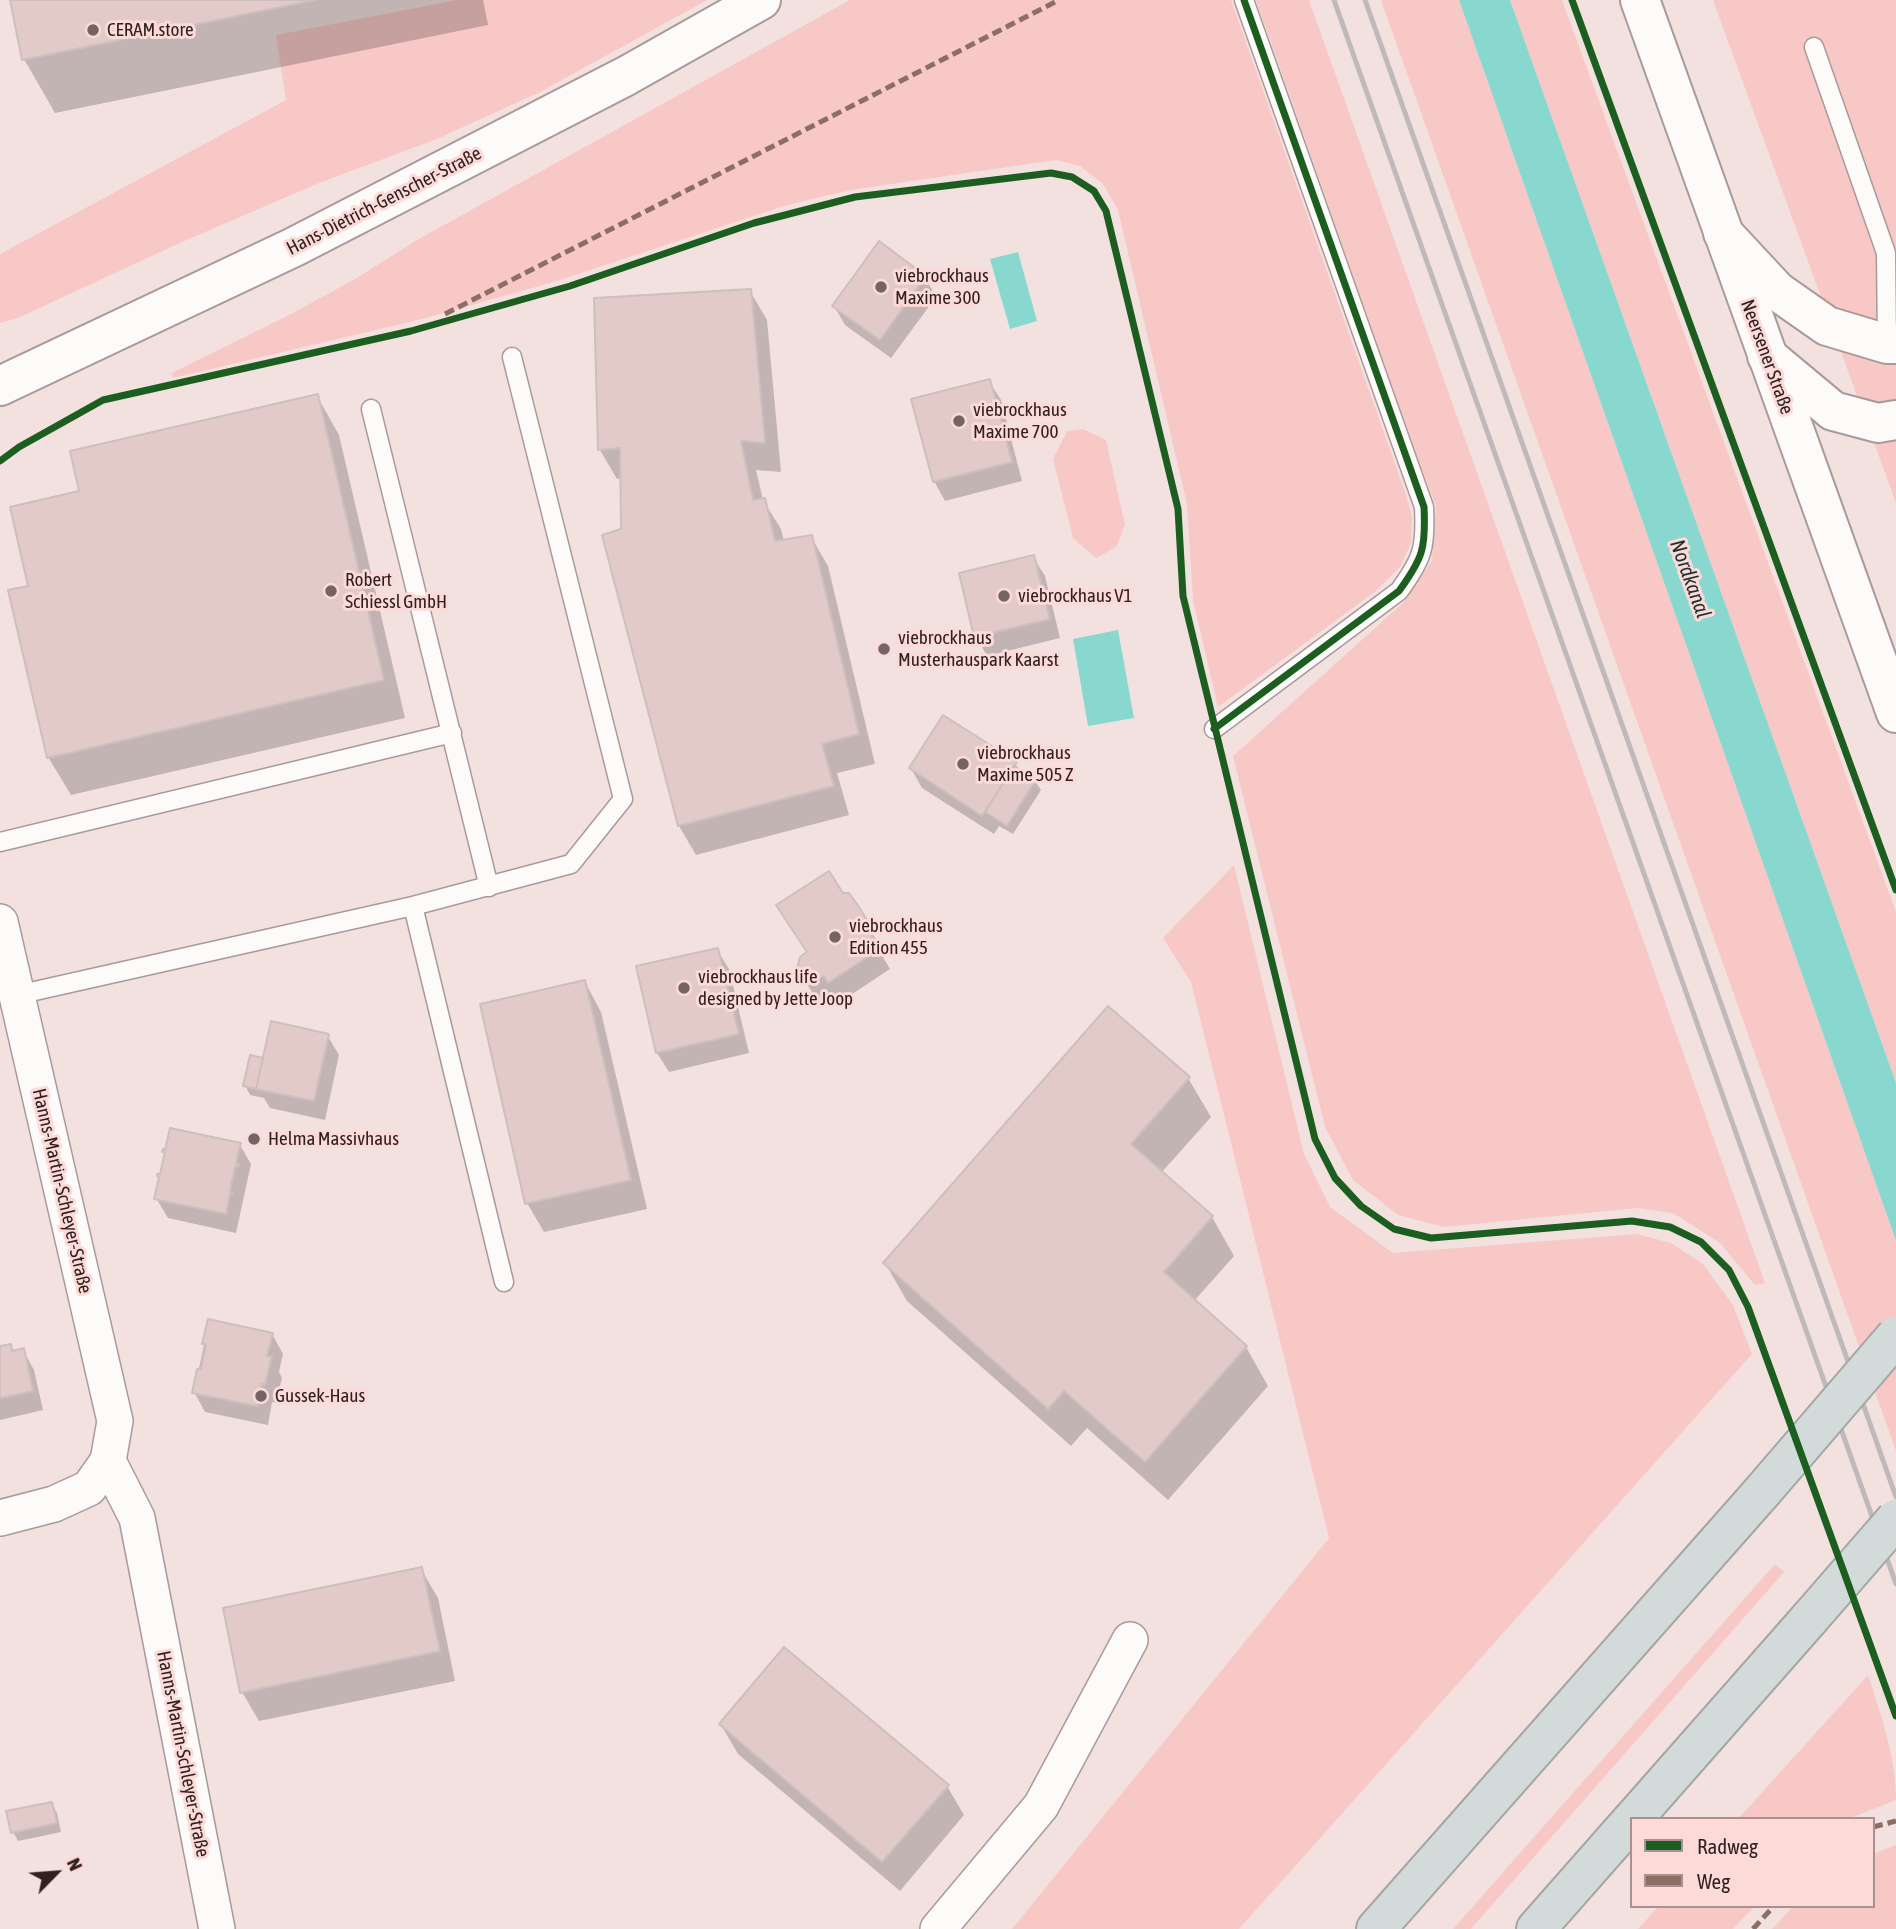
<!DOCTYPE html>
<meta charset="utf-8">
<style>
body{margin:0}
#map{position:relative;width:1896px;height:1929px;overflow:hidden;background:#f3e1e0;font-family:"Asap Condensed",sans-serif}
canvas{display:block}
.legend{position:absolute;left:1630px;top:1817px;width:245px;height:91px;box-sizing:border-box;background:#fbdad8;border:2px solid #aa908f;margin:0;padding:9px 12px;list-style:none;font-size:21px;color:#302121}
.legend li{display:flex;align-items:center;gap:14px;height:35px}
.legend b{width:35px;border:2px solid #aa908f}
.north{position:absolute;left:21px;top:1838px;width:70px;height:70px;-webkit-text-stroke:5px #fbdad8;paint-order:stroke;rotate:65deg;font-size:19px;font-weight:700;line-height:28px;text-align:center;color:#302121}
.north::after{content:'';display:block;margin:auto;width:24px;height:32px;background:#302121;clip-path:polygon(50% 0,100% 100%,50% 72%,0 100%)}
</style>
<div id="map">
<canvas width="1896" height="1929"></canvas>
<ul class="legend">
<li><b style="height:9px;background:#1b5e20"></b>Radweg</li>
<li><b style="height:9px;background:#8d6e63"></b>Weg</li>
</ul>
<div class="north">N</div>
</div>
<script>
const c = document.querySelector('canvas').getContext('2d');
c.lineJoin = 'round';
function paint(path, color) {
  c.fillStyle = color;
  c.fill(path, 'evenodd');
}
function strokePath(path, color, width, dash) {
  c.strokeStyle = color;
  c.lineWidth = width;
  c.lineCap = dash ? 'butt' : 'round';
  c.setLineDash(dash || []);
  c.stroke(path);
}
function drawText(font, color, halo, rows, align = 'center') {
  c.font = font + ' "Asap Condensed",sans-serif';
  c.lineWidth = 6;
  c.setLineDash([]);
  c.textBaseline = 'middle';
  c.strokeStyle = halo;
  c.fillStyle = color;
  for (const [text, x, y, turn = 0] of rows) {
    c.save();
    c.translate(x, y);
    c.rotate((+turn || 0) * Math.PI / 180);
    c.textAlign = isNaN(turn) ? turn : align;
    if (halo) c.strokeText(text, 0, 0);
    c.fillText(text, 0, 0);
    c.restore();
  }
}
const green = new Path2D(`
 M457,0H707L540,92L437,139L319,183L182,242L20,317L0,323V254L286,100L276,35Z
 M850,0H1231L1405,492L1412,516L1411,543L1400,567L1376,591L1218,707L1193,600L1187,504L1118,210L1103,184L1080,166L1056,160L857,189L824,196L784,206L557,281L422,319L173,378L172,373L293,313L355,279L417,240Z
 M1256,0H1309L1765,1283L1755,1285L1720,1243L1673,1213L1637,1208L1444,1227L1398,1215L1353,1180L1325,1127L1233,756L1404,602L1432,560L1436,506L1415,451Z
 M1381,0H1459L1896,1241V1451Z
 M1510,0H1562L1896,912V1083Z
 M1713,0H1896V503Z
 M1083,429L1106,440L1125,525L1116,547L1096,558L1073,538L1053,459L1067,431Z
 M1234,865L1304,1154L1330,1207L1393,1253L1637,1234L1671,1243L1703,1264L1733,1305L1752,1354L1239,1929H1012L1329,1538L1191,982L1163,938Z
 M1775,1564L1784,1572L1471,1929H1453Z
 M1868,1675C1881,1715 1896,1757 1896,1800L1848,1819H1738Z
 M1896,1845V1929H1772L1794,1906H1873V1854Z
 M1659,1906H1755L1733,1929H1638Z`);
const water = new Path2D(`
 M1459,0H1510L1896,1083V1241Z
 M1018,252L1037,321L1010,329L990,259Z
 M1118,630L1134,718L1088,726L1073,639Z`);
const shadow = new Path2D(`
 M12,0H483L488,25L55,113L24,59Z
 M925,277L936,297L891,358L845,325L834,306Z
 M750,291L767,320L781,472L756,470L763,500L781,529L784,542L811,537L828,566L875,764L837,773L849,815L696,855L679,826L623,530L622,478L617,479L600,450Z
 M989,381L1001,400L1022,481L945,501L934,481Z
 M317,396L339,435L405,718L71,795L48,757L30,587L81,492Z
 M1033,557L1045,576L1060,638L987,656L976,636Z
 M1015,763L1020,772L1035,781L1041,790L1013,834L999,826L994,834L922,788L911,768Z
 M843,895L865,921L877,941L876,945L890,969L840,1002L836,995L827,1001L816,999L798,969Z
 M717,950L729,969L749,1053L669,1072L657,1053Z
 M585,982L601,1012L647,1209L544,1232L527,1203Z
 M327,1035L339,1055L325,1120L270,1108L264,1098L250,1095L245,1085L262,1059Z
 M1188,1078L1211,1117L1161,1173L1212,1217L1234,1256L1194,1301L1246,1347L1268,1386L1168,1500L1087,1428L1071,1446L907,1301L885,1263Z
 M240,1145L251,1164L236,1233L168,1218L156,1198Z
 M209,1321L272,1334L283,1354L279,1372L282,1378L276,1403L272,1402L268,1425L205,1412L194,1392Z
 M10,1346L13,1352L23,1350L34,1370L43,1410L0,1420V1348Z
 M421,1569L438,1598L455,1681L259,1721L242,1692Z
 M721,1725L947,1786L964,1815L900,1891L738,1754Z
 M52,1804L57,1813L61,1832L18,1841L13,1832Z`);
const building = new Path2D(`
 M10,0H315L22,60Z
 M879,241L926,276L880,340L832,306Z
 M751,289L765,443L741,441L753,500L765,498L775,541L812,535L859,734L822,744L834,786L678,826L602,535L621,529L620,448L598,450L594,298Z
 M990,379L1012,462L933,482L911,399Z
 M318,394L384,680L47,758L8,590L28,586L10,507L79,491L70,451Z
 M1034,555L1050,619L974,637L959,573Z
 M943,715L1017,762L982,816L909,768Z
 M1014,766L1036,779L1007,826L985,812Z
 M829,871L843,893H849L857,904L867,920L865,925L880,949L828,983L824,976L815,982L803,979L797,969L800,957L807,952L776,905Z
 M718,948L739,1034L656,1053L636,966Z
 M585,980L631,1180L525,1204L480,1004Z
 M1108,1006L1190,1077L1131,1144L1213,1216L1164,1272L1247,1346L1145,1462L1064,1391L1048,1409L883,1263Z
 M271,1021L329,1034L314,1101L256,1089Z
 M250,1055L263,1058L256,1089L243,1086Z
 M170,1128L241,1143L236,1163L239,1164L238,1167L235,1166L230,1191L233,1194H230L226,1214L154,1199L159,1177L157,1176V1174H160L165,1152H162L163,1149L165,1150Z
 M208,1319L273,1333L267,1356H272L265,1384H262L257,1406L192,1393L197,1369H201L206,1344H202Z
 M11,1344L12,1351L24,1348L33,1391L0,1398V1346Z
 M422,1567L440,1651L240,1693L223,1608Z
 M784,1647L949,1785L882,1862L719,1724Z
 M52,1802L57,1823L11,1833L6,1811Z`);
const service = new Path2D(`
 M1814,47L1886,253L1887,344
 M371,409L489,887
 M1214,729L1399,591C1423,558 1426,548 1424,507L1244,0
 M0,842L452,733
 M413,906L504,1282
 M17,995L413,906L571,864L623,799L512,357`);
const minor = new Path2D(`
 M0,922L115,1421L108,1461L89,1488L54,1504L0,1518
 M108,1461L137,1518L217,1929
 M938,1929L1041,1806L1130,1640`);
const tertiary = new Path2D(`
 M1723,233L1777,291L1827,326L1887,344H1896
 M1767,356L1833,411L1878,423L1896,420
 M0,386L294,247L626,76L761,0`);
const secondary = new Path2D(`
 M1640,0L1896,713`);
const motorway = new Path2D(`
 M1633,1819L1810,1618
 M1376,1929L1761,1493
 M1536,1929L1632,1820`);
const rail = new Path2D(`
 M1334,0L1896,1584
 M1365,0L1896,1497`);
const motorwayBridge = new Path2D(`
 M1761,1493L1896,1336
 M1810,1618L1896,1519`);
const quiet = new Path2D(`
 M445,314L1059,0
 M1873,1827L1896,1821
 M1753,1929L1774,1906`);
const cycleway = new Path2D(`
 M1572,0L1896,890
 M0,461L19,447L103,400L411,331L570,286L754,223L855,197L1051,173L1072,177L1094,191L1106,211L1178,509L1183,596L1315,1139L1335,1178L1361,1206L1394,1229L1431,1238L1632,1221L1670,1227L1701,1242L1729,1270L1748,1307L1896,1716
 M1214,729L1399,591C1423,558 1426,548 1424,507L1244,0`);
const markers = [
 [93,30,7,"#746464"],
 [881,287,7,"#746464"],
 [959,421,7,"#746464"],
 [331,591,7,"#746464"],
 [1004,596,7,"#746464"],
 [884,649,7,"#746464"],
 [963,764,7,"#746464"],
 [835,937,7,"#746464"],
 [684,988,7,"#746464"],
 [254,1139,7,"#746464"],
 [261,1396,7,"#746464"]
];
const poiNames = [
 ["CERAM.store",107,30],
 ["viebrockhaus",895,276],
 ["Maxime 300",895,298],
 ["viebrockhaus",973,410],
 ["Maxime 700",973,432],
 ["Robert",345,580],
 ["Schiessl GmbH",345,602],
 ["viebrockhaus V1",1018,596],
 ["viebrockhaus",898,638],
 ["Musterhauspark Kaarst",898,660],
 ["viebrockhaus",977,753],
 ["Maxime 505 Z",977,775],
 ["viebrockhaus",849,926],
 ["Edition 455",849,948],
 ["viebrockhaus life",698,977],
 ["designed by Jette Joop",698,999],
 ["Helma Massivhaus",268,1139],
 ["Gussek-Haus",275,1396]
];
const streetNames = [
 ["Hans-Dietrich-Genscher-Straße",384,201,-27],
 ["Neersener Straße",1767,357,70],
 ["Hanns-Martin-Schleyer-Straße",62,1191,77],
 ["Hanns-Martin-Schleyer-Straße",183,1754,79]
];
const waterNames = [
 ["Nordkanal",1690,579,70]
];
paint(green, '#f7c8c6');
paint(water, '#89d8cf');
paint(shadow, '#0003');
paint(building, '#e2cac9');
strokePath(building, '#cebfbe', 2);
strokePath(service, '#a99a9a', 21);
strokePath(minor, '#a99a9a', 38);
strokePath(tertiary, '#a99a9a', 42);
strokePath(secondary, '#a99a9a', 42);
strokePath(motorway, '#a4a7a5', 42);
strokePath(service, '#fdfafa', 18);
strokePath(minor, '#fdfafa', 35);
strokePath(tertiary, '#fdfafa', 38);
strokePath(secondary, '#fdfafa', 38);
strokePath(motorway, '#d3dbda', 38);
strokePath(rail, '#bfbaba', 5);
strokePath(motorwayBridge, '#a4a7a5', 42, []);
strokePath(motorwayBridge, '#d3dbda', 38);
strokePath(quiet, '#8d6e63', 5, [10, 5]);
strokePath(cycleway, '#1b5e20', 7);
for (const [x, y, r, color] of markers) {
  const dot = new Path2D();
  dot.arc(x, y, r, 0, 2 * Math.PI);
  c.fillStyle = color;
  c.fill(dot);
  strokePath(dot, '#fbdad8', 2.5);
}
drawText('19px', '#302121', '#fbdad8', poiNames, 'left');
drawText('19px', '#302121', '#fbdad8', streetNames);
drawText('italic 21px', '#1d322f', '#fbdad8', waterNames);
</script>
